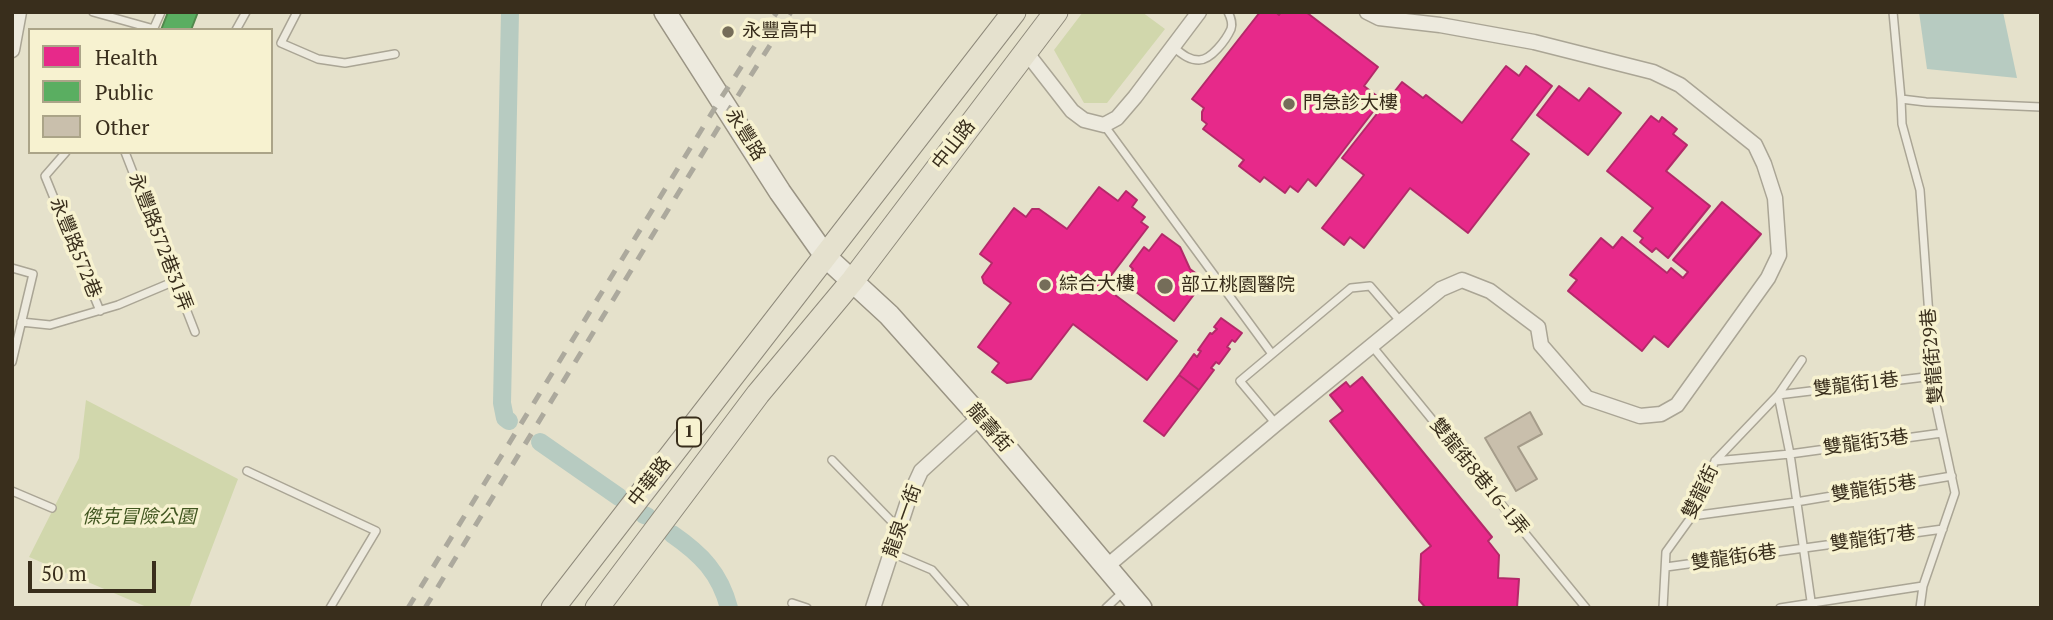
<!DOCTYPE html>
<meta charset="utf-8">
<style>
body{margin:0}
#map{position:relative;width:2053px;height:620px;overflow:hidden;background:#e5e1cb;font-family:"PT Serif",serif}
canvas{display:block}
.frame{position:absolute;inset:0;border:14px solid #392e1c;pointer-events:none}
.legend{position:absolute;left:28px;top:28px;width:245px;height:126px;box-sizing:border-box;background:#f7f2d0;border:2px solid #aba488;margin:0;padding:9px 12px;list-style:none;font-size:21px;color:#392e1c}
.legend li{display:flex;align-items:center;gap:14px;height:35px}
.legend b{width:35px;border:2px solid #aba488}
.scale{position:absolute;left:28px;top:561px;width:128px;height:32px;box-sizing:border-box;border:4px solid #392e1c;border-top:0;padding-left:9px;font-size:21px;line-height:24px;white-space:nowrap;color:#392e1c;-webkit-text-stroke:5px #f7f2d0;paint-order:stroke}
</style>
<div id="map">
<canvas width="2053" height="620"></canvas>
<div class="frame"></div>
<ul class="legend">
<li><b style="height:19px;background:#e7298a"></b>Health</li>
<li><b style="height:19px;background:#5aae61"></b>Public</li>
<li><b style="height:19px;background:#c9bfac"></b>Other</li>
</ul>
<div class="scale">50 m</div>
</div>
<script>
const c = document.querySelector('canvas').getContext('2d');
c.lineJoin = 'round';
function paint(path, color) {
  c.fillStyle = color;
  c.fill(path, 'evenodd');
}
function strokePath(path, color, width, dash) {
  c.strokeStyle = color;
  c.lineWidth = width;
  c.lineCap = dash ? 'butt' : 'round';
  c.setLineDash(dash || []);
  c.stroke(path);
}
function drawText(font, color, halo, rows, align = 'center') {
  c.font = font + ' "PT Serif","Noto Sans TC",serif';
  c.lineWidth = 7;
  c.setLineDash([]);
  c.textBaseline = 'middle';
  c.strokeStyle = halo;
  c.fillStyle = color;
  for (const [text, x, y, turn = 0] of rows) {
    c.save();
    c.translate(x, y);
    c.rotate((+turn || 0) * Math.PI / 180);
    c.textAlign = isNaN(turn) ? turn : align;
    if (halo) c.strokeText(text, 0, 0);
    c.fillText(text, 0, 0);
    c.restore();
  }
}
const green = new Path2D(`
 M1083,12H1142L1165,29L1107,103H1084L1054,50Z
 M86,400L238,479L189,608H149L29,557L79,458Z`);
const water = new Path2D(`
 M1919,12H2003L2017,78L1927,69Z`);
const health = new Path2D(`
 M1260,12H1276L1279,15L1281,12H1306L1378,67L1364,86L1382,100L1316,186L1308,179L1298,192L1290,186L1285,193L1264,177L1260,182L1239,166L1244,160L1203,129L1207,124L1202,120V112L1204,108L1192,99Z
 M1506,66L1519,76L1526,66L1552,86L1511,140L1529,154L1468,233L1410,188L1364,248L1350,237L1344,245L1322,228L1364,175L1342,158L1402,82L1423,98L1426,95L1462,123Z
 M1559,86L1579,101L1589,88L1621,113L1588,155L1537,115Z
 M1651,116L1659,122L1662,117L1677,129L1673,134L1687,145L1666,171L1710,206L1668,258L1656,248L1652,252L1640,242L1643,238L1634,231L1653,208L1607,171Z
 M1099,187L1118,201L1126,191L1137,200L1132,207L1145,217L1141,222L1148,227L1103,286L1177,341L1147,380L1073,324L1031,379L1007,383L992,372L999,363L978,347L1011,303L984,283L982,277L992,263L980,254L1014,208L1026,217L1032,209H1039L1067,229Z
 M1722,202L1761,234L1668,347L1654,336L1642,351L1568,291L1577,280L1570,275L1601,238L1613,248L1622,237L1667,273L1671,268L1683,278L1688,272L1673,260Z
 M1162,234L1180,247L1190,269L1205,280L1174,321L1123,282L1133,269L1130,266L1144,247L1149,251Z
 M1221,318L1242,333L1235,342L1232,340L1227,347L1230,349L1219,364L1216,362L1211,368L1214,370L1199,390L1179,375L1194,354L1197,357L1201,351L1198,350L1210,333L1212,334L1217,329L1214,327Z
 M1179,375L1199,390L1164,436L1144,421Z
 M1362,377L1492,537L1488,541L1499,555L1498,578L1519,579L1517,608H1426L1419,600L1421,554L1431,546L1330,421L1343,411L1330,395L1346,382L1350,387Z`);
const public = new Path2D(`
 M168,12H198L191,30H161Z`);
const canal = new Path2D(`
 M509,421L505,418L502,403L510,12
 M540,442L619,497
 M644,515L647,516
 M672,534C701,554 720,573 729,608`);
const building = new Path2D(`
 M1530,412L1542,434L1518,447L1537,479L1516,491L1485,438Z`);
const lane = new Path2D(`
 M93,12L154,29
 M297,12L281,43L318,59L345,63L395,54
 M1893,12L1901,99L1902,124L1920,190L1935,400L1955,493L1923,586L1920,608
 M153,30L161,12
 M236,30L246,12
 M1173,47C1181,53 1188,60 1199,60C1211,60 1226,40 1231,29C1233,23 1231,18 1228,12
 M1901,99L1926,102L2041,107
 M1104,125L1272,354
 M66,152L45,176L100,311
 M125,152L195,332
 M12,268L33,274L12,362
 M21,322L50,325L118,305L175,281
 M1372,346L1586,608
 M1276,424L1240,381L1351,288L1370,286L1401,322
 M832,460L899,529
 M1715,461L1790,454L1942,433
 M247,471L376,531L330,608
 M12,491L52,508
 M1692,516L1796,502L1952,476
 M892,553L932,570L965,608
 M1666,567L1943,529
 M792,603L807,608
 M1106,608L1125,590
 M1663,608L1666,552L1692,516L1715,461L1778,395L1802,360
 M1780,608L1923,586
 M1812,608L1790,454L1778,395L1933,376`);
const street = new Path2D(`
 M12,50L19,12
 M1026,52L1072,111L1084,120L1104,125L1117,118L1135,97L1199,12
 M1106,567L1276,424L1441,289L1462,280L1490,291L1538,327L1541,345L1587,398L1640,416L1661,414L1677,405L1768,278L1779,255L1775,198L1764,164L1755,145L1680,85L1653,72L1534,42L1440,25L1379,18L1367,12
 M873,608L910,495L921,471L980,417`);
const secondary = new Path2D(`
 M665,12L780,192L826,257L889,315L980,417L1141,608`);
const primary = new Path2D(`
 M553,608L1014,12
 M597,608L758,394L853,280L1056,12`);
const rail = new Path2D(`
 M408,608L721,98L777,12
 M425,608L729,110L791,12`);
const markers = [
 [728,32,7,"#756d59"],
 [1289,104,7,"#756d59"],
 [1045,285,7,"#756d59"],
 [1165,286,9,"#756d59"]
];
const shields = [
 [689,432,24]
];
const shieldNames = [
 ["1",689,432]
];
const poiNames = [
 ["永豐高中",742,32],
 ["門急診大樓",1303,104],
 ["綜合大樓",1059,285],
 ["部立桃園醫院",1181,286]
];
const streetNames = [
 ["永豐路",745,135,58],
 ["中山路",954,145,-52],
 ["永豐路572巷31弄",160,242,69],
 ["永豐路572巷",75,248,68],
 ["雙龍街29巷",1933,356,-95],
 ["雙龍街1巷",1856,385,-7],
 ["龍壽街",989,428,49],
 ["雙龍街3巷",1866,443,-8],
 ["雙龍街8巷16-1弄",1479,477,51],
 ["中華路",650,482,-52],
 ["雙龍街5巷",1874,489,-9],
 ["雙龍街",1701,492,-64],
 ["龍泉一街",903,521,-70],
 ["雙龍街7巷",1873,539,-8],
 ["雙龍街6巷",1734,558,-8]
];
const parkNames = [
 ["傑克冒險公園",139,518]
];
paint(green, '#d1d7ac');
paint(water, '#b7cbc1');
paint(health, '#e7298a');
strokePath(health, '#b32a69', 2);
paint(public, '#5aae61');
strokePath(public, '#50884c', 2);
strokePath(canal, '#b7cbc1', 18);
paint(building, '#c9bfac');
strokePath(building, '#a59c8a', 2);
strokePath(lane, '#aaa595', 10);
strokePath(street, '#aaa595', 17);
strokePath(secondary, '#9a9484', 24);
strokePath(primary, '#8f8a7b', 25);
strokePath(lane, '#edeade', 7);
strokePath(street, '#edeade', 14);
strokePath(secondary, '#edeade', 21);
strokePath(primary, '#e5e1ce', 23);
strokePath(rail, '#aca99d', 5, [12, 12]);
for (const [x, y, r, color] of markers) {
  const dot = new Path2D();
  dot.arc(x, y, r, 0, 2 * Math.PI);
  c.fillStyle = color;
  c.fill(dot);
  strokePath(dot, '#f7f2d0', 2.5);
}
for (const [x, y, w] of shields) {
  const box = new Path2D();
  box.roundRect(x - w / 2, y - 14.5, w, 29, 5);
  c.fillStyle = '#f7f2d0';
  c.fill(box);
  strokePath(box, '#392e1c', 2);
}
drawText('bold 18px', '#392e1c', null, shieldNames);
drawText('19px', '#392e1c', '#f7f2d0', poiNames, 'left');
drawText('19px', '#392e1c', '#f7f2d0', streetNames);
drawText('italic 19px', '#425721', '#f7f2d0', parkNames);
</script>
